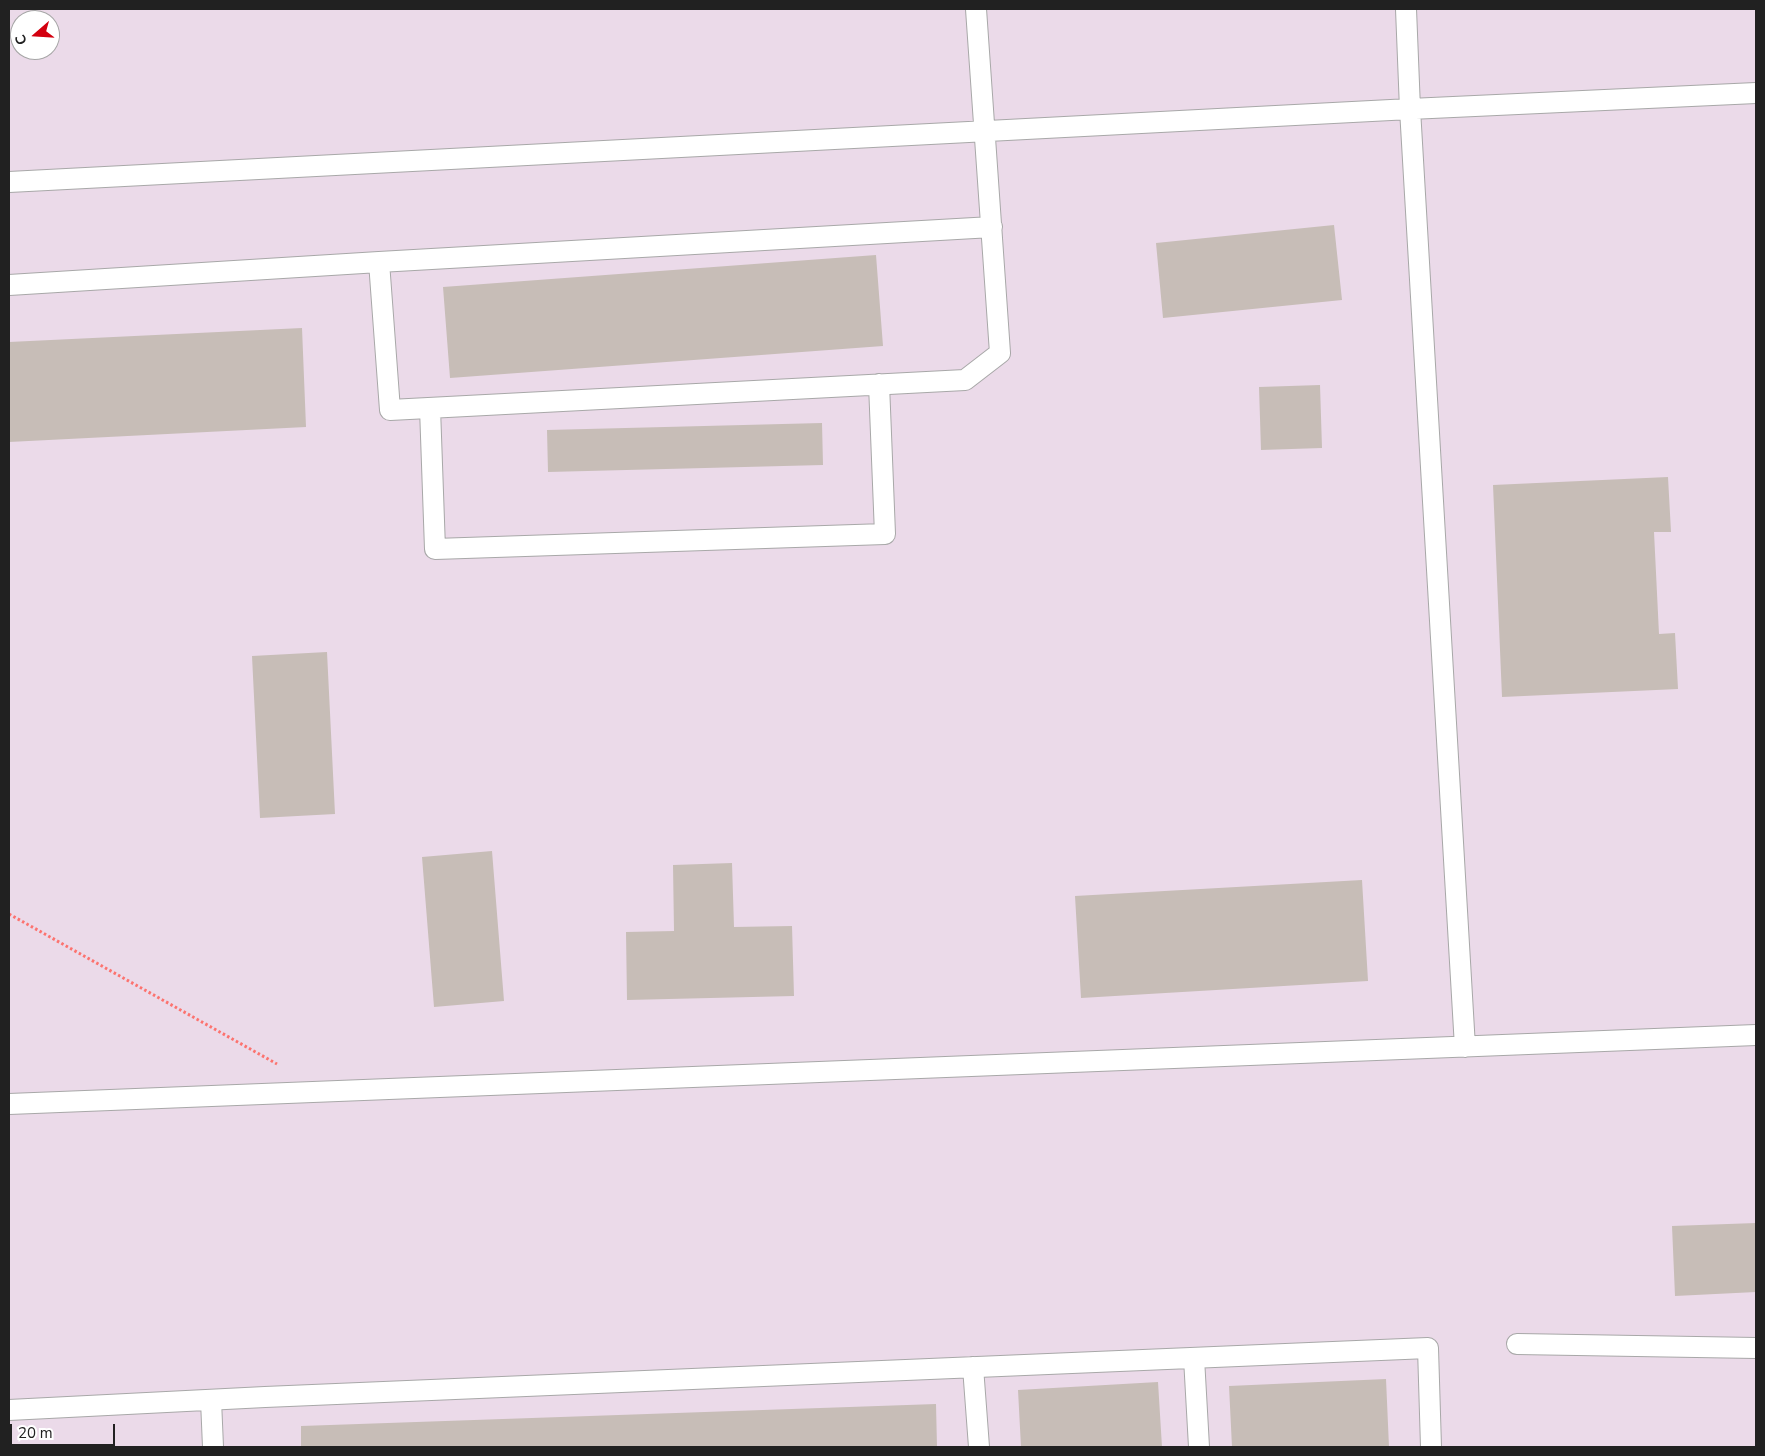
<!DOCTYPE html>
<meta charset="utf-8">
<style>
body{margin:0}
#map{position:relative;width:1765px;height:1456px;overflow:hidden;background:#f2eee8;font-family:"Nunito Sans",sans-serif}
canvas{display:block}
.frame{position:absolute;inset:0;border:10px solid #212121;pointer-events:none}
.north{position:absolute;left:10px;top:10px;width:50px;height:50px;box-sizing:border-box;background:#fff;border:1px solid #a6a6a6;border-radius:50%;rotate:251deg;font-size:14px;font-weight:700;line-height:20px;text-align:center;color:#212121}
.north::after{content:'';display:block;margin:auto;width:18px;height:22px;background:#d3000f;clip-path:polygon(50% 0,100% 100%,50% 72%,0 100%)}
.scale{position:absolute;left:10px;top:1424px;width:105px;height:22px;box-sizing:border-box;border:2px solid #212121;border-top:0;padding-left:6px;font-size:15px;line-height:18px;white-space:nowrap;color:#212121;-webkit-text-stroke:4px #fff;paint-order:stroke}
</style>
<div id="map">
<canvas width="1765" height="1456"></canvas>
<div class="frame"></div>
<div class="north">С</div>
<div class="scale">20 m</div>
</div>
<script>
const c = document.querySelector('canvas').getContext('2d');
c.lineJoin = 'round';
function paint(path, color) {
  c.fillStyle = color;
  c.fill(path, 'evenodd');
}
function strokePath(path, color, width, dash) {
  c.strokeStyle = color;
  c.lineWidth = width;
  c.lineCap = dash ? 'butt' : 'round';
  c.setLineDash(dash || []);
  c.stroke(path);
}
const industrial = new Path2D(`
 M9,9H1756V1447H9ZM20,20H50V50H20Z`);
const building = new Path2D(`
 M1334,225L1342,300L1163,318L1156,243Z
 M876,255L883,346L450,378L443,287Z
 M302,328L306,427L9,442V342Z
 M1320,385L1322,448L1261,450L1259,387Z
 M822,423L823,465L548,472L547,430Z
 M1668,477L1671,532H1654L1659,634L1675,633L1678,689L1502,697L1493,485Z
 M327,652L335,814L260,818L252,656Z
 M492,851L504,1001L434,1007L422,857Z
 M732,863L734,927L792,926L794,996L627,1000L626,932L674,931L673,865Z
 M1362,880L1368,981L1081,998L1075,896Z
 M1756,1223V1292L1675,1296L1672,1226Z
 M1386,1379L1389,1447H1232L1229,1386Z
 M1158,1382L1162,1447H1021L1018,1390Z
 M936,1404L937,1447H301V1426Z`);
const path = new Path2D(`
 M9,914L277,1064`);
const service = new Path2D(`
 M9,182L1410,109L1406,9
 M379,262L992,227
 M9,285L379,262L390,410L965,380L1000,353L976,9
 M430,408L435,549L885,534L879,384
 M1465,1047L1410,109L1756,93
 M9,1104L1756,1035
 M1517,1344L1756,1348
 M1194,1358L1199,1447
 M973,1367L979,1447
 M211,1400L213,1447
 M9,1410L265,1397L1428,1348L1431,1447`);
paint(industrial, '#ebdae9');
paint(building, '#c7bdb7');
strokePath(service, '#a8a8a8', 22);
strokePath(path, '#fc736f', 3, [2.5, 2.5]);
strokePath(service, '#fff', 20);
</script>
